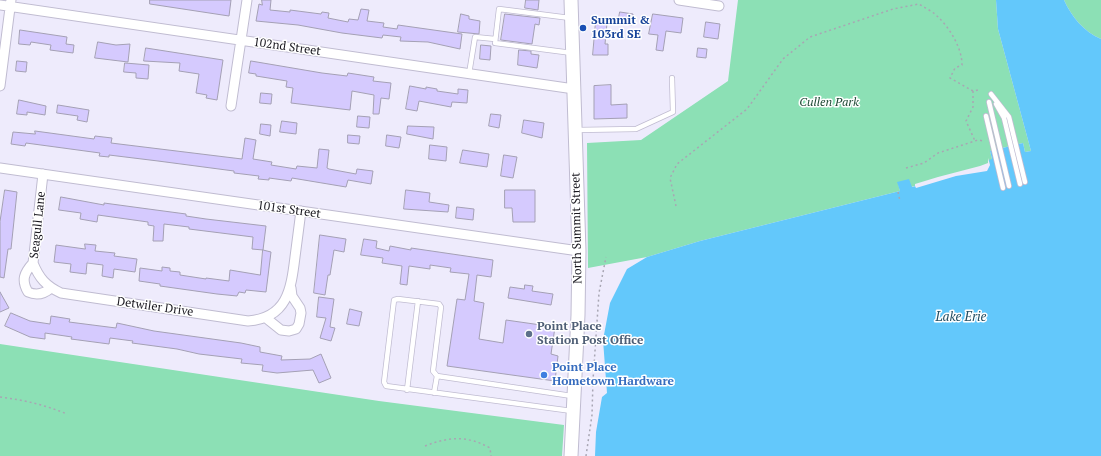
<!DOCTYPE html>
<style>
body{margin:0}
canvas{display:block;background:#eeebfc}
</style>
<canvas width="1101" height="456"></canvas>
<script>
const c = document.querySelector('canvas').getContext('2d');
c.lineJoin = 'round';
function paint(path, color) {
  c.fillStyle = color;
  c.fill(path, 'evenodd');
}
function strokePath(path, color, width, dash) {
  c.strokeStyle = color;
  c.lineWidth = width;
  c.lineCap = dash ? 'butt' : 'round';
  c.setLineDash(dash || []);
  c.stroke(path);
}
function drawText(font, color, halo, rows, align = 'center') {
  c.font = font + ' "PT Serif",serif';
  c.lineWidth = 3;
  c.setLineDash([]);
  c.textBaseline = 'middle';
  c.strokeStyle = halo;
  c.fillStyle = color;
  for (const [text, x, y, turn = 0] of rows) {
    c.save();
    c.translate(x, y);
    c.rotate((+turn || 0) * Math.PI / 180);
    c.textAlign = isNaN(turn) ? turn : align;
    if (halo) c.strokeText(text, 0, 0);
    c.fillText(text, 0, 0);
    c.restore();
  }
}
const green = new Path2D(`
 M738,0H996L998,29L1031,151L1025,152L1023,143L990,151L992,159L990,165L911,187L898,183L900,191L700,241L647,257L588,268L587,143L641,140L728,81Z
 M1064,0H1101V39C1084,32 1071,16 1064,0Z
 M0,344L379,401L564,425L562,456H0Z`);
const water = new Path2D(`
 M996,0H1064C1071,16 1084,32 1101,39V456H595L596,432L602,397L607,393L603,340L610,303L627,269L647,257L700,241L900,191L897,182L909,179L912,187L990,165L989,160L992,159L990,151L1023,143L1025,152L1031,151L998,29Z`);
const pier = new Path2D(`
 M988,158L990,165L987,171L956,176L916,188L915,186V184L938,177L980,166L988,163Z`);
const building = new Path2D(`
 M150,0H231L229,16L150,4Z
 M262,0H271L270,10L290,12V10L321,14L322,12L329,13L328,18L348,22L349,19L358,20L361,9L369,10L367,21L384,23L383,27L397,29L398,25L462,34L460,49L428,42L400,41L401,37L383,35L382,38L342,33L298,25L256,21L259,4L262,5Z
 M526,0H539L538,10L525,8Z
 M620,12L633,14L632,25L618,23Z
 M461,14L469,16V19L480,21L479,34L458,32Z
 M505,14L540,18L539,25L535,24L532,44L501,40Z
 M653,14L683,18L681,33L666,31L663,51L656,50L658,35L649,34Z
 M596,21L607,23L605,44H608V55H593Z
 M706,22L720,24L718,39L704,37Z
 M20,30L67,37L66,44L74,45L73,53L50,50L51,45L31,42L30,45L19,44Z
 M98,42L116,45L130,44L128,62L95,58Z
 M481,45L491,46L490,60L480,59Z
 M146,48L223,60L217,100L206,98L207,95L196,93L199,74L179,71L180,63L144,61Z
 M698,48L707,49L706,58L697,57Z
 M519,50L531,51V54L539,55L537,68L518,65Z
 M17,61L27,62L26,72L16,71Z
 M251,61L322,73L347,76L348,73L374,77L373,81L391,83L389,99L381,98L379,114H373L374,95L352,91L350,110L291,103L293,88L286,87L287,81L256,76V74L249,73Z
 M125,63L149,65L148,79L136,78V73L124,72Z
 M611,85V105L627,104V118L594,119V86Z
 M410,86L426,89V87L437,89V91L458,94V89L468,90L467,103L452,102L451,107L419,101L417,111L406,109Z
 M261,93L272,94L271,104L260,103Z
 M19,100L46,106L45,115L27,112V115L17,114Z
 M58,105L89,110L87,122L77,120L78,116L57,113Z
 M491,114L501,115L499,128L489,126Z
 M358,116L370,117L369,128L357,127Z
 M524,120L544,123L542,138L522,133Z
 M282,121L297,123L296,134L280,132Z
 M261,124L271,125L270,136L260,134Z
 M408,126L434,127L433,139L407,134Z
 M35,131L94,139L95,136L112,138L111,143L242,159L245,138L256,140L253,159L272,162L271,165L296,169L297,166L317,168L319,149L329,150L327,168L329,169L356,174L357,169L373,171L371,184L348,180L346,187L292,178L291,181L269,178V180L258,179L259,176L234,173V171L158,161L109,155V157L99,156L100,153L26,143L25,146L11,144L13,132L35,134Z
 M348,135L360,136L359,144L348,143Z
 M387,135L401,137L399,148L386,146Z
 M430,145L447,147L446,161L429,159Z
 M463,150L489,154L487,167L460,163Z
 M504,155L517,157L513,178L501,176Z
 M5,190L17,192L11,249H8L4,278L0,277V222Z
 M406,190L430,193L429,202L449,205L448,212L404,209Z
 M505,190H535V222H513L512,208H505Z
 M61,197L104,205V203L141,208L186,214V216L206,219L266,226L263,250L252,249L253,237L189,229V227L164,224L163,241H153L154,226L148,225V222L98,215L97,222L80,219L81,213L59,210Z
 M457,207L474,209L473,220L456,218Z
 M320,235L346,239L344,252L334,250L330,275H328L325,295L314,293Z
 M364,239L377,241L376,248L389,251L390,246L411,250V248L493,260L491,277L477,275L474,301L484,303L479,339L503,343L506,320L555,327L551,354L558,356L555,381L447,366L457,299L465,300L469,274L450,272L451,268L430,265V269L409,266L407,285L400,284L402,266L382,263L383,258L361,255Z
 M85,244L96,245L95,251L115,253L114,256L137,259L135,272L114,269L113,278L102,276L103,265L87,263L86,274L70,272L71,264L54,262L56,245L85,249Z
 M263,250L271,252L266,292L246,290L245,293L239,292L237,296L217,294L160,286V284L139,281L140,268L162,271V267L170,268V271L180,272V275L206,279V278L229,281L230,270L260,275Z
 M525,285L533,286L532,291L553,294L551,305L508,298L510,287L524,289Z
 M0,292L9,308L0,312Z
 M319,297L334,299L330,327L335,328L331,341L320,338L326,318L317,317Z
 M350,309L362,312L359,326L347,324Z
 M11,313L30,321L50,324L51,316L70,319L69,322L116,328L117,323L154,331L241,343L260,347V352L282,356L281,360L310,359L321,354L331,378L319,383L313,370L277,373L262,371L263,365L241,363L242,359L199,354L177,349L132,343L133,341L110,338L109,344L71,339L72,337L45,333V339L30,337L5,326Z`);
const path = new Path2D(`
 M973,91V107L966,121L975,141
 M906,168L924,163L938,153L978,140L984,141
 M898,192L900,201
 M676,206L670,178L677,164L747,109L783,59L810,37L893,9L919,4C925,8 932,11 937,16C950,28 962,48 962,65L955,68L950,78L973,91L978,90
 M0,397C24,400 45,405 67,414
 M425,446C448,437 467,435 490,448L491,456
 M586,456L592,415L593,380L599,293L606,257`);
const service = new Path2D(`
 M570,18L499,9L495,43L572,53
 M469,74L475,37L495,39
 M991,94L1009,117L1025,182
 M989,102L1009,186
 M996,104L1004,118L1020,184
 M986,116L1003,188
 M577,130L636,129L673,112L672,78
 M407,390L418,301
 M434,393L437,376
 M572,411L386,386L384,382L394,300L398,299L439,304L441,307L433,371L437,376L572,396`);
const minor = new Path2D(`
 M679,0L719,6
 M0,5L574,89
 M0,86L11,0
 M231,106L247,0
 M0,168L579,251
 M43,174L33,263C39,278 46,286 61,293L248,321C287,318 291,290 295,257C297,242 299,227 301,211
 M33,263C24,273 21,280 28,292C37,296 44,294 51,288
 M266,318L281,330L289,331L296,329L299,324L301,313L300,308L292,296L291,288`);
const secondary = new Path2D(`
 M571,456L578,315L579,251L571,0`);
const markers = [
 [583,28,4,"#1a4fb4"],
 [529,334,4,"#5c6f8a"],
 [544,375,4,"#3f7fe0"]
];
const transitNames = [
 ["Summit &",591,21],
 ["103rd SE",591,35]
];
const streetNames = [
 ["102nd Street",287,47,8],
 ["101st Street",289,210,8],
 ["Seagull Lane",38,225,-84],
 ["North Summit Street",577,228,-91],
 ["Detwiler Drive",155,307,8]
];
const parkNames = [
 ["Cullen Park",829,103]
];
const serviceNames = [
 ["Point Place",537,327],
 ["Station Post Office",537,341]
];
const shopNames = [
 ["Point Place",552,368],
 ["Hometown Hardware",552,382]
];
const waterNames = [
 ["Lake Erie",961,317]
];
paint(green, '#8ce0b5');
paint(water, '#63c8fb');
paint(pier, '#eeebfc');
paint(building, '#d5cafe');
strokePath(building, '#a4a0b4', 1);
strokePath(service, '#c0bcd1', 6);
strokePath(minor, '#c0bcd1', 11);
strokePath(secondary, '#c0bcd1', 15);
strokePath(path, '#a8a6b3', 1.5, [2, 3]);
strokePath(service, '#fff', 4.5);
strokePath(minor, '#fff', 9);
strokePath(secondary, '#fff', 13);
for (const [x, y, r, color] of markers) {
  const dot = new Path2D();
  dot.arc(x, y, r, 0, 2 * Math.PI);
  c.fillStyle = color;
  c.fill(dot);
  strokePath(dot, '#fff', 1.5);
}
drawText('bold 12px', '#164399', '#fff', transitNames, 'left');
drawText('12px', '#19181f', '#fff', streetNames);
drawText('italic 12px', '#1f4a36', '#fff', parkNames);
drawText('bold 12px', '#4e5e75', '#fff', serviceNames, 'left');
drawText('bold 12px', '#366cbe', '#fff', shopNames, 'left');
drawText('italic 13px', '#244f64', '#fff', waterNames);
</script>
